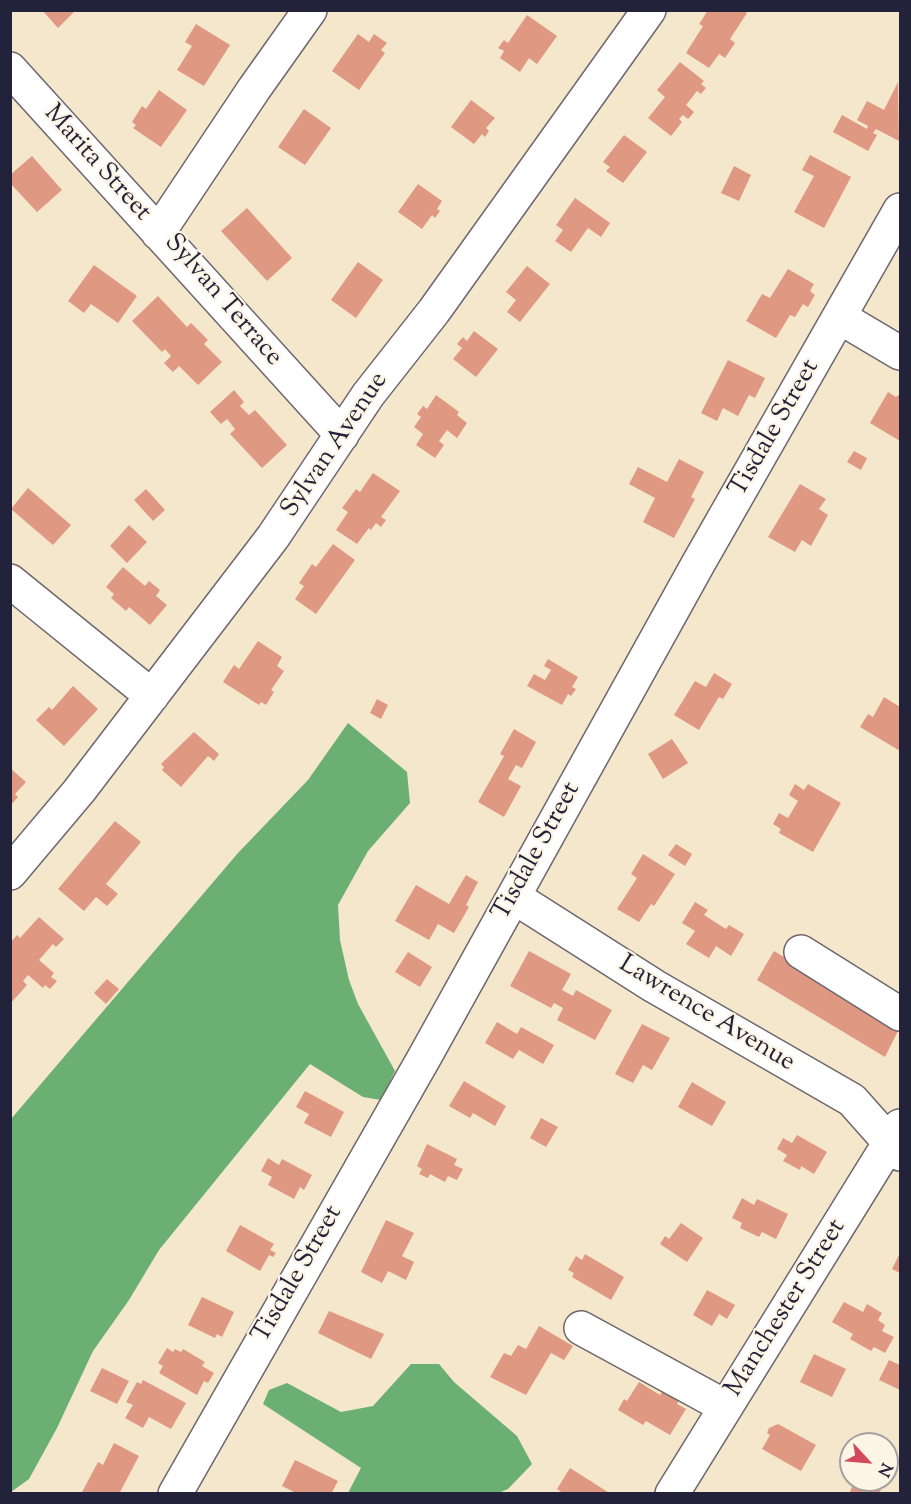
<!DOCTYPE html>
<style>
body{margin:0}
#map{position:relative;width:911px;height:1504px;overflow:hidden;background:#f4e7cc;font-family:"Sorts Mill Goudy",serif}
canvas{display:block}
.frame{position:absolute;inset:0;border:12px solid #22223b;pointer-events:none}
.north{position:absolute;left:839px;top:1432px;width:60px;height:60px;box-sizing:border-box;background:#fcf5e5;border:2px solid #a5a1a1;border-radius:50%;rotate:116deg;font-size:16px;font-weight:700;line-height:24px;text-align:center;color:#22223b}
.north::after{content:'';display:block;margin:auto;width:21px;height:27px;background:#d1495b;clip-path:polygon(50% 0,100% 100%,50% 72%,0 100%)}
</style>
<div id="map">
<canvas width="911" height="1504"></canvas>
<div class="frame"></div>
<div class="north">N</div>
</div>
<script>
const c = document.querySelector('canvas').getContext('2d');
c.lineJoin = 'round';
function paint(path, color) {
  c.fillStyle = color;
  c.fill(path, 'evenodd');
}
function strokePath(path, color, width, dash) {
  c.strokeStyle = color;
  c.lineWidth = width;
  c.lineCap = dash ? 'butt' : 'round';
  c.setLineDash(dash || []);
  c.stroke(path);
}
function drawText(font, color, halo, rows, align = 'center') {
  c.font = font + ' "Sorts Mill Goudy",serif';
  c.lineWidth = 4.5;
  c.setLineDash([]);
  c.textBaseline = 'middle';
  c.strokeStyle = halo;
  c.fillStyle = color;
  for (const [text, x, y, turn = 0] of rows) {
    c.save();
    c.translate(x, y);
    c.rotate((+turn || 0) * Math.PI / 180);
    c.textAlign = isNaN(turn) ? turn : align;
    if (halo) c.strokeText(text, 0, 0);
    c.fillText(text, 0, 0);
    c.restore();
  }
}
const forest = new Path2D(`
 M348,723L407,772L410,803L368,851L338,905L340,940L349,980L358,1004L395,1071L381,1100L363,1097L310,1064L159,1250L129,1300L93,1351L57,1428L29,1479L11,1492V1119L238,853L308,780Z
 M411,1364H439L454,1382L517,1436L532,1464L508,1489L496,1494L348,1493L361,1468L263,1404L269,1390L287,1383L341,1412L373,1406Z`);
const building = new Path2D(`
 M42,10H76L58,28Z
 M708,10H743L747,13L730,39L735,43L725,58L719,54L709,68L686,53L703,26L699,24Z
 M527,15L557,36L537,64L529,58L520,72L500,58L504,51L498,48L504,40L508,43Z
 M196,24L230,45L204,86L177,70L192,46L185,42Z
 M358,34L369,42L374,34L387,43L381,50L385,53L359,90L332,71Z
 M680,62L704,81L701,84L706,88L701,94L697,91L686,105L694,112L688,119L683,115L679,119L682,122L671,136L648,118L665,97L657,90Z
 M898,82L899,141L876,129L873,133L877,135L868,151L833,132L842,115L867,129L868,126L857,120L867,101L884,110Z
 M159,90L187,110L161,147L133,128L136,125L132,122L142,106L146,109Z
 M471,100L495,118L486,128L489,131L485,137L482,134L474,144L451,127Z
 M304,109L331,128L305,165L278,147Z
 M624,135L647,152L623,183L606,171L610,167L603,162Z
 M810,155L851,177L824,228L794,212L814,176L802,170Z
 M32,156L62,190L37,212L10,183V175Z
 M734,166L751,175L739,201L721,193Z
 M418,184L442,201L437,209L440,211L435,218L432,215L422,229L398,212Z
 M575,198L610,223L601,237L588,228L571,252L555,241L563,230L556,225Z
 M247,208L292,258L267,281L221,231Z
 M358,262L383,280L356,318L331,300Z
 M94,265L137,296L118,323L91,304L84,313L68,301Z
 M527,266L550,284L520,322L507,312L516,300L506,292Z
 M788,269L814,284L810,291L815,295L808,307L803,304L795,317L790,315L776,338L746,321L762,294L770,298Z
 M158,296L187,327L191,323L208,340L204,344L222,362L198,385L179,366L173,372L164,363L171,356L165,349L162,352L132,321Z
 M474,331L498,349L476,377L453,359L462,348L457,344L463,337L467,341Z
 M728,360L765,378L755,398L749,395L738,416L723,408L717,421L701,413Z
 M234,390L244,402L240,406L249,415L255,410L287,445L262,468L230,434L235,429L227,419L221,424L210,412Z
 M888,392L896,397L900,394V441L870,423Z
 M436,395L459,412L457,415L467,423L457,438L447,430L439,441L444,445L435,458L416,445L423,434L414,427L421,417L417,414L423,406L427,409Z
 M854,451L867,458L861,470L847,462Z
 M679,459L704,472L691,497L695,499L674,538L643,522L655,498L629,484L638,467L667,482Z
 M373,473L400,491L381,517L386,520L381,527L376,523L371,530L369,528L357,544L336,530L348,512L342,508L356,489L360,492Z
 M800,484L826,499L819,509L828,515L811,546L802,540L795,552L768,537Z
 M28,488L71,525L53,545L11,509Z
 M146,489L165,510L153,521L134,500Z
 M129,525L147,542L127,563L110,546Z
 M333,544L355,560L316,614L295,599L304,586L299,583L312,564L316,567Z
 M123,567L145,586L149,581L160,590L156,596L167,605L150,625L129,607L126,611L111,598L114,594L106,587Z
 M258,641L282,657L277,666L284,671L271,690L274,692L266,705L261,702L259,705L223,682L234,665L239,669Z
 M548,659L578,677L572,687L576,689L571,696L568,694L562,705L527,686L534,674L545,680L551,670L544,666Z
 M714,673L732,684L723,699L719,697L699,730L674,715L695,681L706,687Z
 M73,686L98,709L64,746L36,720L49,707L52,710Z
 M884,697L900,707V751L860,727L868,714L873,717Z
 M377,699L388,705L381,719L370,713Z
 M514,729L536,742L522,768L516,765L508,779L521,786L504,817L478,802L504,756L500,754Z
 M194,732L219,754L214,761L208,756L181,787L162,770L164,767L161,764Z
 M672,739L688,763L663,779L648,754Z
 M10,768L26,782L15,794L18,797L10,806Z
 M795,784L804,790L808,784L841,803L813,852L779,833L781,829L773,824L779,813L788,818L798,801L789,795Z
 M115,821L141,842L106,884L118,894L107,906L96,897L84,911L58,889Z
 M676,844L692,854L685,866L668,855Z
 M643,854L675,874L654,906L651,904L639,922L617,909L637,878L631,874Z
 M466,875L478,882L466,905L469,907L454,933L438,924L429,940L395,921L416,885L449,904Z
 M695,902L708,910L704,915L726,929L729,925L744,934L731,956L716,946L709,958L686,944L695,931L682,923Z
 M39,917L64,939L56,947L53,944L39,960L54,973L51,977L57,981L50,989L45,985L43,988L28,975L23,981L27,985L10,1004V943L17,935L20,938Z
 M529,951L571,974L562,990L573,996L576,990L612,1010L595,1040L557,1020L563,1008L554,1003L551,1008L510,986Z
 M774,951L900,1027L885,1057L757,980Z
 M408,952L432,967L420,987L395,972Z
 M107,979L119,989L106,1004L94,993Z
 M497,1022L517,1034L521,1027L554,1045L543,1064L519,1050L513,1059L485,1043Z
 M642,1024L670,1038L652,1070L643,1065L633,1083L615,1074Z
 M464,1081L506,1106L495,1126L473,1113L470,1118L449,1106Z
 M692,1082L726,1102L712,1126L678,1107Z
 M305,1091L344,1112L331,1137L304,1123L309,1114L296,1107Z
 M541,1118L558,1127L546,1147L530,1138Z
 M797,1135L827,1152L814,1174L801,1166L800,1170L783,1161L787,1155L777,1149L783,1138L792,1143Z
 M427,1144L457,1159L454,1165L463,1169L457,1180L448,1176L445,1182L430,1174L428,1178L419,1174L422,1169L417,1166Z
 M268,1158L279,1165L282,1159L312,1175L304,1190L300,1187L294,1199L268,1185L272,1177L261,1171Z
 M742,1198L754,1205L757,1199L788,1214L776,1239L762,1232L759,1237L740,1228L742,1223L732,1218Z
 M386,1220L414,1233L402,1256L414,1262L406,1280L388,1271L382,1283L361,1272Z
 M681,1223L703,1238L687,1262L660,1244L665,1236L669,1239Z
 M240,1225L274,1244L270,1250L276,1253L273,1257L269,1255L260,1271L226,1251Z
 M900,1253V1273L892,1269Z
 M585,1254L624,1277L611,1300L572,1277L574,1273L568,1270L576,1256L582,1260Z
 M707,1290L735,1305L727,1319L719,1314L712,1326L693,1315Z
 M202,1297L234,1312L222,1337L217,1334L215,1338L188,1325Z
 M844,1302L863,1312L867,1304L882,1313L878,1320L885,1325L882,1331L894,1337L885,1353L874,1347L871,1351L850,1339L853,1334L832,1322Z
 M329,1311L384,1334L371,1359L318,1333Z
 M539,1326L573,1346L564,1360L551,1353L526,1395L490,1377L504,1353L511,1356L518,1345L526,1349Z
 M167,1348L173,1352L175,1349L181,1352L183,1349L205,1362L202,1366L214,1373L208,1383L204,1381L197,1395L159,1373L163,1366L158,1363Z
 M814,1354L846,1369L832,1397L800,1382Z
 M889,1360L900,1365V1390L879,1380Z
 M102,1368L129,1381L117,1404L90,1391Z
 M143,1380L186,1403L171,1429L149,1417L143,1428L125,1418L133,1405L126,1402L137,1382L141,1384Z
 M639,1382L660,1395L667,1384L683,1394L677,1404L686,1409L670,1435L646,1421L643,1425L618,1410L624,1399L627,1401Z
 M778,1424L816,1445L801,1471L762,1449L770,1435L767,1433L769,1428Z
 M114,1443L139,1456L119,1494H81L98,1462L103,1465Z
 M295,1460L338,1481L331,1494H298L282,1486Z
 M570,1468L611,1494H564L557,1489Z
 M855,1480H879L884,1483L879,1494H849Z`);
const minor = new Path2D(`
 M10,69L342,435
 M158,233L254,89L310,10
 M841,318L900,353
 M10,581L152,696
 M10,873L79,791L273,537L368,395L434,311L649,10
 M514,897L654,986L852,1100L900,1154
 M801,952L900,1014
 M581,1328L726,1407
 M175,1494L424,1058L698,564L900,210
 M672,1494L900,1126`);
const streetNames = [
 ["Marita Street",96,164,48],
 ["Sylvan Terrace",222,301,49],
 ["Tisdale Street",776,429,-60],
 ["Sylvan Avenue",336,446,-56],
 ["Tisdale Street",538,852,-61],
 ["Lawrence Avenue",706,1015,31],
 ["Tisdale Street",299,1275,-60],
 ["Manchester Street",787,1309,-58]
];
paint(forest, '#6caf72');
paint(building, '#df9982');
strokePath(minor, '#6c676e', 36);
strokePath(minor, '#fff', 33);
drawText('26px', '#22223b', '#fcf5e5', streetNames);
</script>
